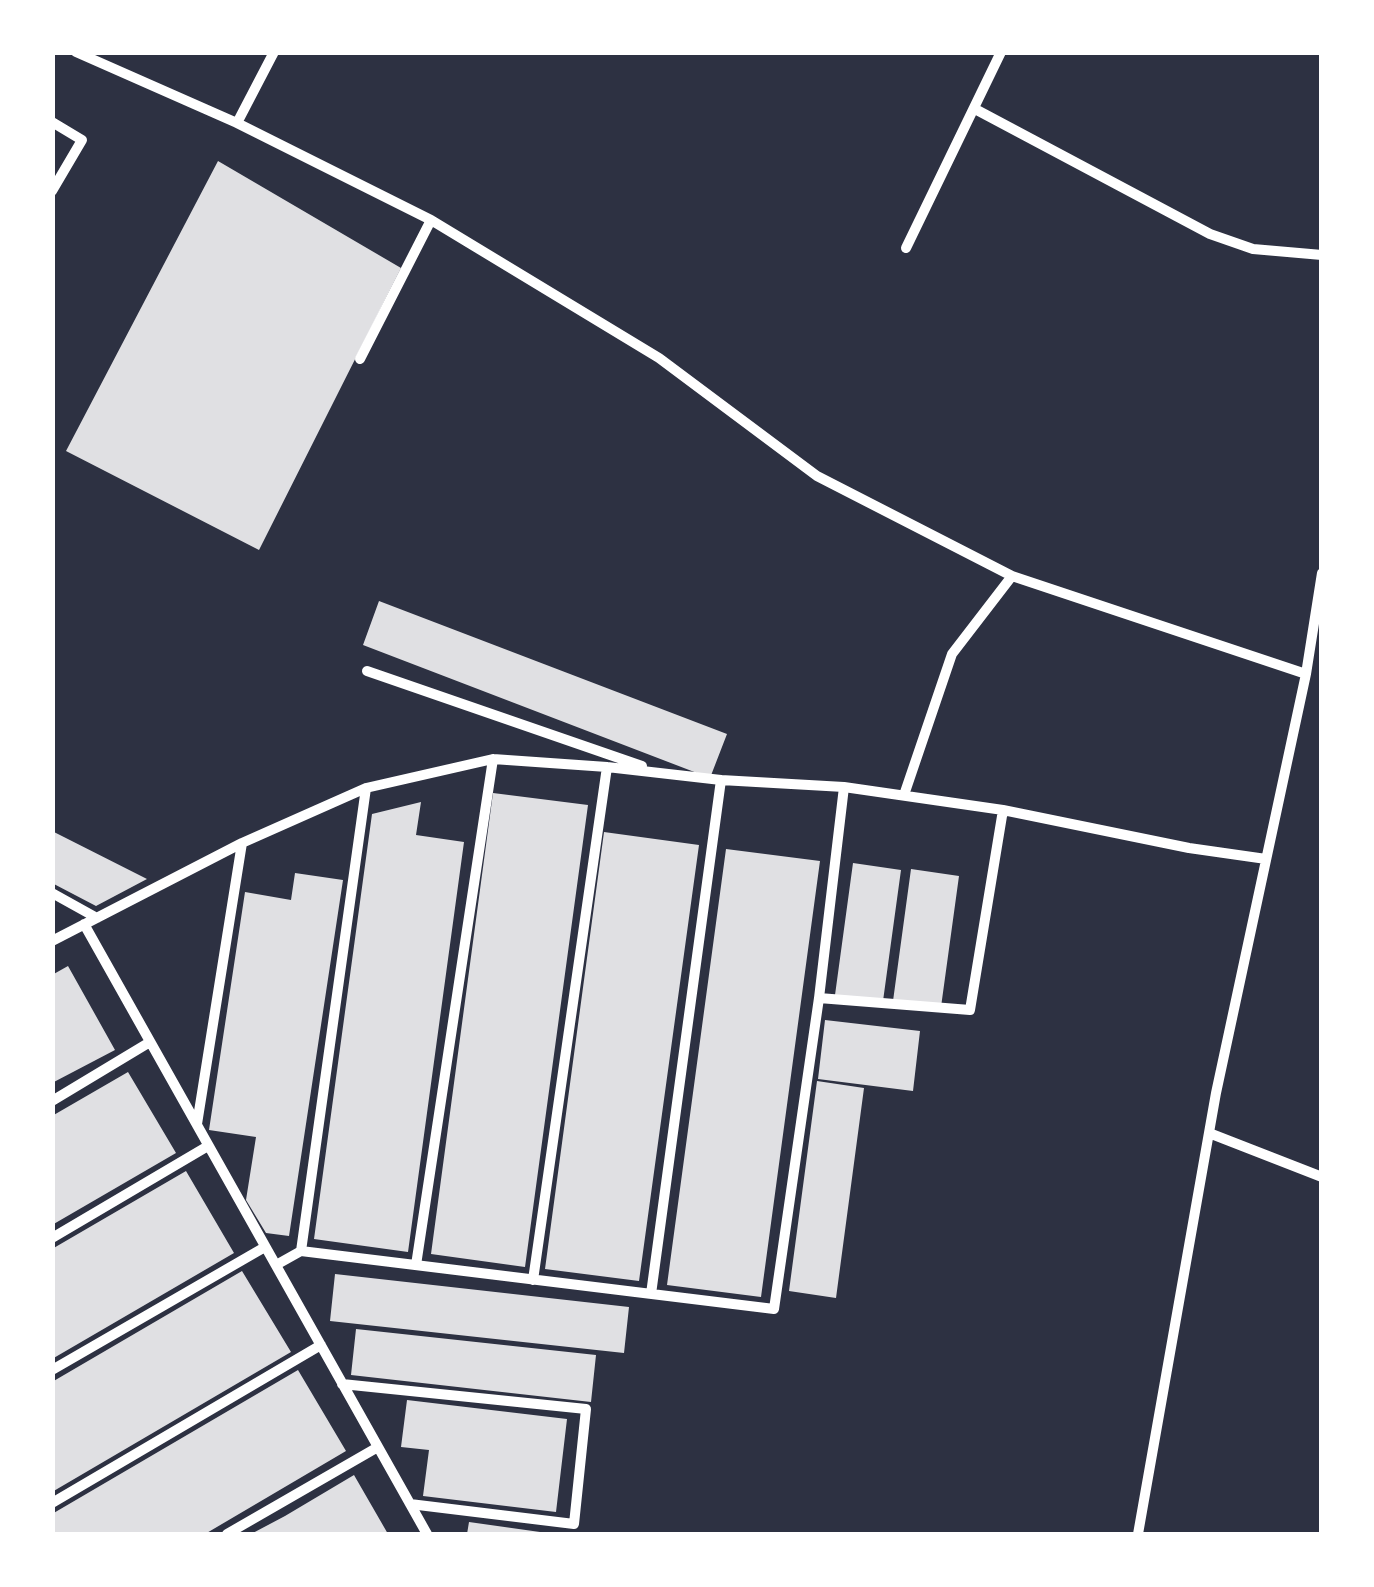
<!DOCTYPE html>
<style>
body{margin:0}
#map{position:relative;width:1374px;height:1587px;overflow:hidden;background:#2d3142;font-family:"Nunito Sans",sans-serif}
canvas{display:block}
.frame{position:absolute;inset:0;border:55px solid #fff;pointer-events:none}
</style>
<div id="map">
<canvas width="1374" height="1587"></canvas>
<div class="frame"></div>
</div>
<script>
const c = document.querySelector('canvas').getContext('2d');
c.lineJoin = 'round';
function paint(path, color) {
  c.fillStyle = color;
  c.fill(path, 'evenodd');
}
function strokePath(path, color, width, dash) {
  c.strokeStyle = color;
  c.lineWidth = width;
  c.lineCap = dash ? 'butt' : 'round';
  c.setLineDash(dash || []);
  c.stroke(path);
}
const building = new Path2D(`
 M218,161L401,268L259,550L66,451Z
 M379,601L727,734L710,778L363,645Z
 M493,793L588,805L525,1267L431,1254Z
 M421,802L416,835L464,842L408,1252L314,1239L372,814Z
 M52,831L147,879L96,906L52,883Z
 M604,832L699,845L639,1281L545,1269Z
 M726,849L820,861L761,1297L667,1285Z
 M853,863L901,870L883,1001L835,995Z
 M911,869L959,876L941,1007L893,1001Z
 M295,873L343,880L289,1236L266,1233L246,1200L256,1137L209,1130L245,892L291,900Z
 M68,966L115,1050L52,1083V975Z
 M825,1020L920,1031L913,1091L818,1079Z
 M128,1072L176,1153L52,1225V1116Z
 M817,1081L864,1088L836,1298L789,1291Z
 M186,1171L234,1253L52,1359V1249Z
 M242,1271L291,1352L52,1492V1382Z
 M335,1274L629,1307L624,1353L330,1321Z
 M356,1329L596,1355L591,1402L351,1375Z
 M298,1370L346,1451L205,1534H54L52,1514Z
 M407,1400L567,1419L556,1512L423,1496L429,1450L401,1447Z
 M354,1475L388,1534H251L285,1516Z
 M469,1522L540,1532V1534H467Z`);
const minor = new Path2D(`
 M76,52L237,123L431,220L659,358L817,476L1012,576L1306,674
 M975,109L1210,234L1253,249L1322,255
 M52,122L82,140L52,191
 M237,123L274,52
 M906,248L1001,52
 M360,359L431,220
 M367,671L642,766
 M904,795L952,654L1012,576
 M52,893L97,918
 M84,924L427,1534
 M52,941L242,843L366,788L493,759L607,767L721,780L844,787L1003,810L1189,848L1266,859
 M819,998L970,1010L1003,810
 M52,1101L150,1042
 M197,1124L242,843
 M1209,1133L1322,1177
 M52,1238L208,1146
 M301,1251L366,788
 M276,1265L301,1251L774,1309L819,998L844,787
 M416,1265L493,759
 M533,1280L607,767
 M651,1294L721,780
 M52,1370L265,1247
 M342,1384L586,1409L574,1524L410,1504
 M52,1503L321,1345
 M227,1534L378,1447
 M1138,1534L1216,1093L1306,674L1322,573`);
paint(building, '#e0e0e3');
strokePath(minor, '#fff', 10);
</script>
